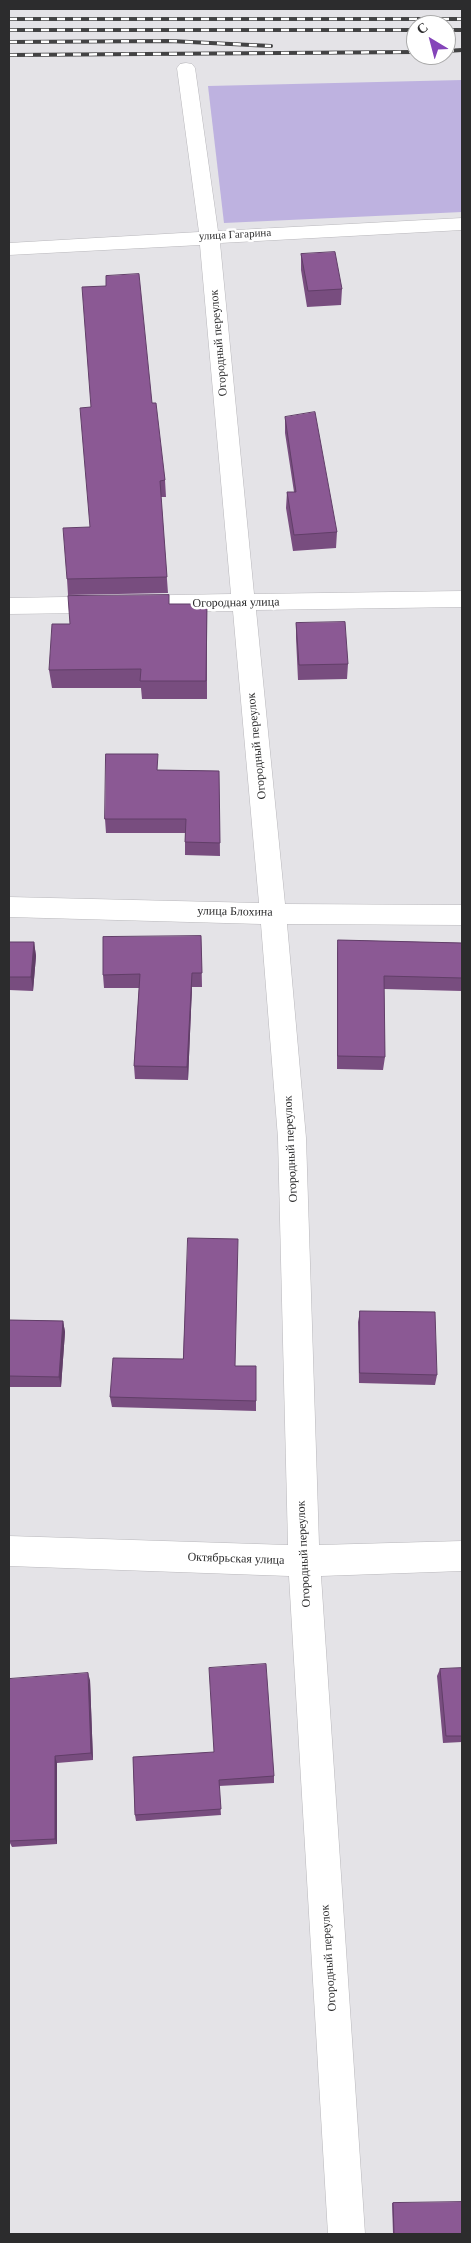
<!DOCTYPE html>
<meta charset="utf-8">
<style>
body{margin:0}
#map{position:relative;width:471px;height:2243px;overflow:hidden;background:#e4e3e7;font-family:Georgia,serif}
canvas{display:block}
.frame{position:absolute;inset:0;border:10px solid #2c2c2d;pointer-events:none}
.north{position:absolute;left:406px;top:15px;width:50px;height:50px;box-sizing:border-box;background:#fff;border:1px solid #ababab;border-radius:50%;rotate:323deg;font-size:14px;font-weight:700;line-height:20px;text-align:center;color:#2c2c2d}
.north::after{content:'';display:block;margin:auto;width:18px;height:22px;background:#8444b9;clip-path:polygon(50% 0,100% 100%,50% 72%,0 100%)}
</style>
<div id="map">
<canvas width="471" height="2243"></canvas>
<div class="frame"></div>
<div class="north">С</div>
</div>
<script>
const c = document.querySelector('canvas').getContext('2d');
c.lineJoin = 'round';
function paint(path, color) {
  c.fillStyle = color;
  c.fill(path, 'evenodd');
}
function strokePath(path, color, width, dash) {
  c.strokeStyle = color;
  c.lineWidth = width;
  c.lineCap = dash ? 'butt' : 'round';
  c.setLineDash(dash || []);
  c.stroke(path);
}
function drawText(font, color, halo, rows, align = 'center') {
  c.font = font + ' Georgia,serif';
  c.lineWidth = 5;
  c.setLineDash([]);
  c.textBaseline = 'middle';
  c.strokeStyle = halo;
  c.fillStyle = color;
  for (const [text, x, y, turn = 0] of rows) {
    c.save();
    c.translate(x, y);
    c.rotate((+turn || 0) * Math.PI / 180);
    c.textAlign = isNaN(turn) ? turn : align;
    if (halo) c.strokeText(text, 0, 0);
    c.fillText(text, 0, 0);
    c.restore();
  }
}
const green = new Path2D(`
 M462,80V212L224,223L208,86Z`);
const minor = new Path2D(`
 M186,63L192,64L195,68L218,231L462,218V230L220,243L254,594L462,591V607L256,610L285,904L462,905V925L287,924L306,1138L319,1545L462,1541V1571L321,1576L365,2234H328L289,1576L9,1566V1536L288,1545L278,1138L261,924L9,917V897L259,903L233,611L9,614V598L231,594L200,245L9,255V243L199,232L177,68L180,64Z`);
const rail = new Path2D(`
 M9,19H462
 M9,30H416
 M446,30H462
 M9,42L170,41L271,46
 M446,51L462,50
 M9,55L416,52`);
const wall = new Path2D(`
 M301,254L342,289L341,305L307,307L301,270Z
 M152,403L165,480L166,497H161L168,593L68,595L67,579L90,527L91,407Z
 M285,417L337,532L336,548L293,551L286,508L287,492H294L285,433Z
 M207,604V699H142L141,688H52L49,670L70,624Z
 M296,623L348,664L347,679L298,680L296,638Z
 M159,770L219,771L220,856L185,855V833H106L105,819Z
 M201,936L202,987H192L188,1080L135,1079L134,1066L139,988H104L103,975Z
 M338,940L462,943V991L384,989L385,1057L383,1070L337,1069V954Z
 M9,942H34L36,956L33,991L9,990Z
 M360,1311L437,1375L435,1385L359,1383L358,1322Z
 M9,1320L63,1321L65,1332L61,1387H9Z
 M235,1366H256V1411L112,1407L110,1397Z
 M462,1668V1742L443,1743L437,1676L440,1669Z
 M90,1680L93,1760L57,1763V1844L12,1847L9,1841Z
 M133,1757L274,1776V1783L219,1786L221,1815L136,1821L135,1815Z
 M392,2203H393L462,2234H393Z`);
const shadedWall = new Path2D(`
 M34,942L36,956L33,991L31,977Z
 M192,973V987L188,1080L187,1067Z
 M63,1321L65,1332L61,1387L59,1377Z
 M88,1673L90,1680L93,1760L91,1753Z
 M55,1756L57,1763V1844L55,1839Z`);
const building = new Path2D(`
 M335,252L342,289L308,291L301,254Z
 M139,274L152,403H156L165,480L160,481L167,577L67,579L63,528L90,527L80,408L91,407L82,287L106,286V276Z
 M315,412L337,532L294,535L287,492H296L285,417Z
 M169,595V604H207L206,681H140L141,669L49,670L52,624H70L68,596Z
 M345,622L348,664L299,665L296,623Z
 M106,754H158L157,770L219,771L220,843L185,842L186,819H105Z
 M201,936L202,973H192L187,1067L134,1066L140,974L103,975V937Z
 M338,940L462,943V978L384,976L385,1057L338,1056Z
 M9,942H34L31,977H9Z
 M188,1238L238,1239L235,1366H256V1401L110,1397L113,1358L183,1359Z
 M360,1311L435,1312L437,1375L360,1373Z
 M9,1320L63,1321L59,1377L9,1376Z
 M266,1664L274,1776L219,1780L221,1809L135,1815L133,1757L214,1752L209,1668Z
 M462,1668V1736H446L440,1669Z
 M88,1673L91,1753L55,1756V1839L9,1841V1679Z
 M462,2202V2234H394L393,2203Z`);
const farStreetnames = [
 ["улица Гагарина",235,235,-3]
];
const streetNames = [
 ["Огородный переулок",219,343,-95],
 ["Огородная улица",236,603,-1],
 ["Огородный переулок",257,746,-96],
 ["улица Блохина",235,912,1],
 ["Огородный переулок",291,1149,-93],
 ["Огородный переулок",304,1554,-93],
 ["Октябрьская улица",236,1559,2],
 ["Огородный переулок",329,1958,-94]
];
paint(green, '#beb2e0');
strokePath(minor, '#b8b7bb', 1);
paint(minor, '#fff');
strokePath(rail, '#434344', 4);
strokePath(rail, '#fff', 2.5, [8]);
paint(wall, '#784d7f');
paint(shadedWall, '#613e68');
paint(building, '#8b5994');
strokePath(building, '#613e68', 1);
drawText('11px', '#2c2c2d', '#fff', farStreetnames);
drawText('12px', '#2c2c2d', '#fff', streetNames);
</script>
